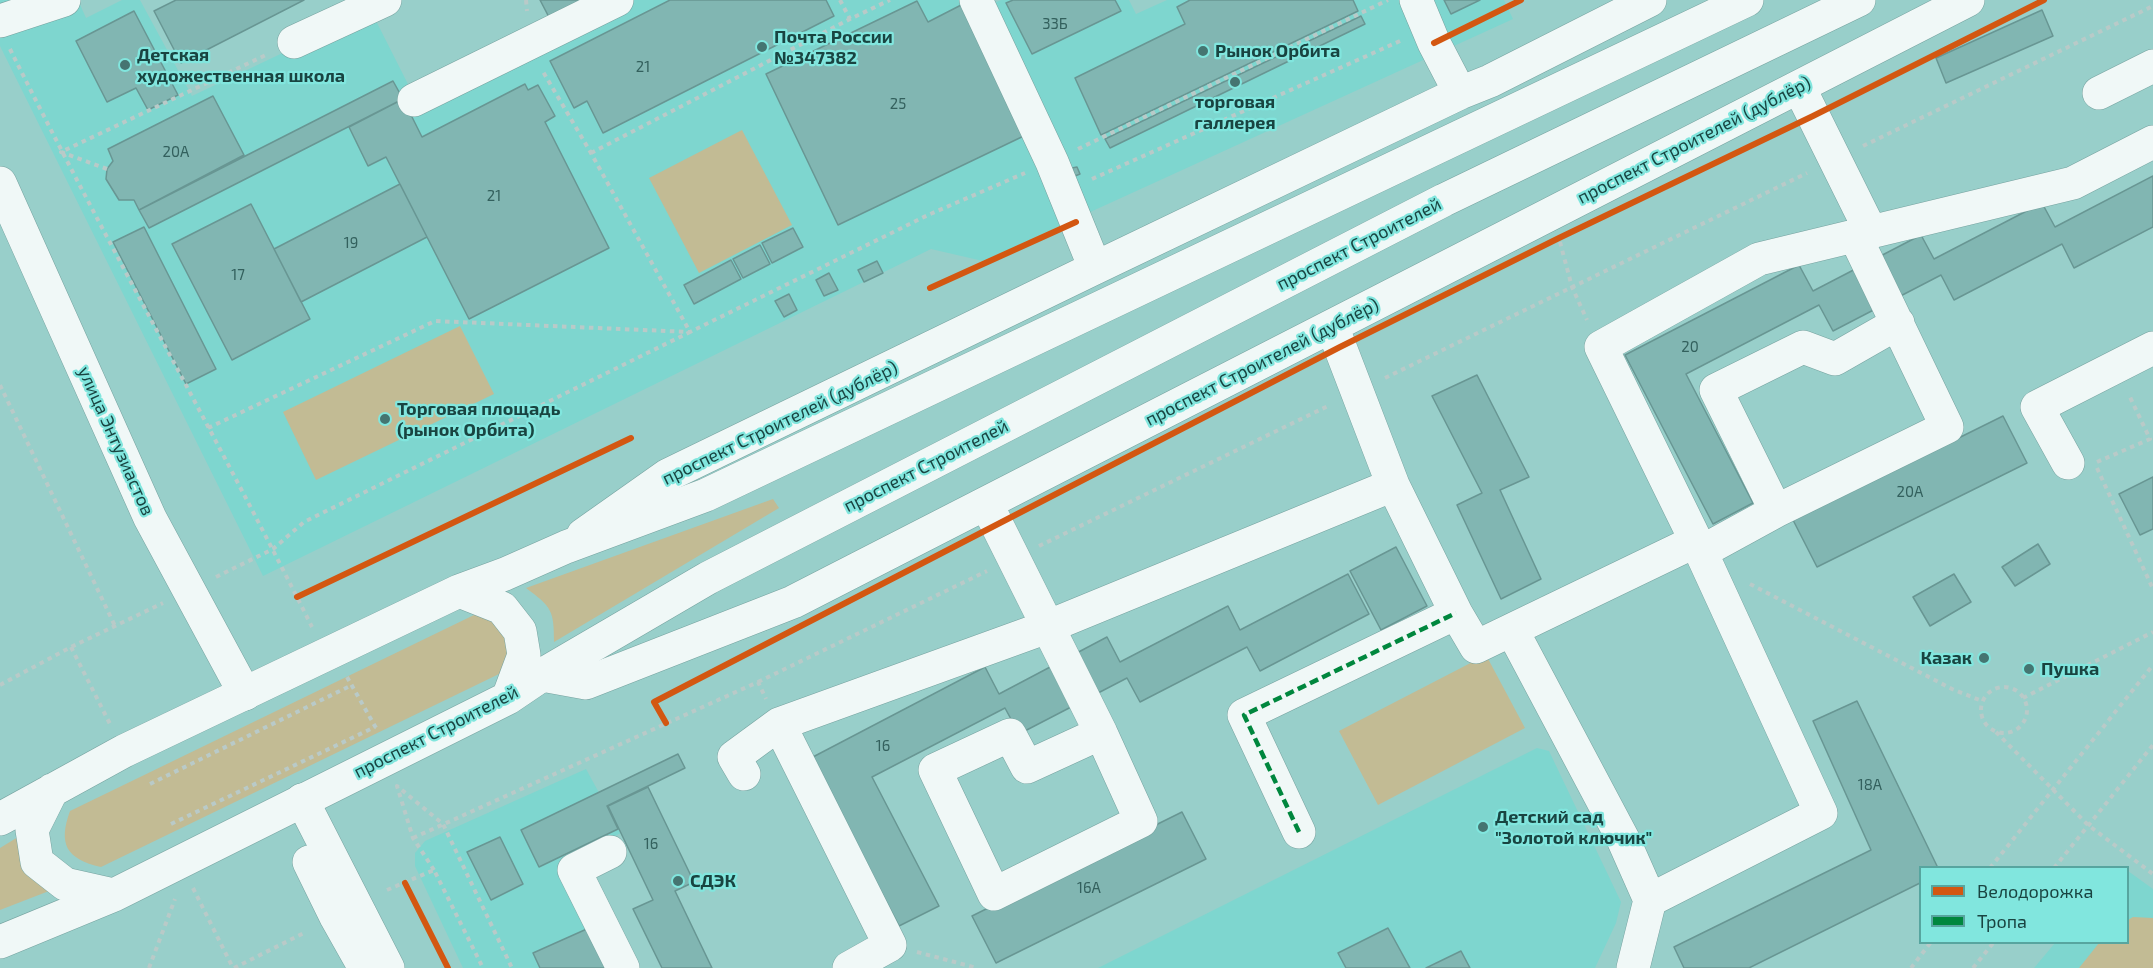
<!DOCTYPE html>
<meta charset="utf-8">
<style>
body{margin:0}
#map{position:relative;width:2153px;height:968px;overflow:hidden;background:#98cfca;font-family:"Exo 2",sans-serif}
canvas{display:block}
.legend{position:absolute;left:1919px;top:866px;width:210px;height:78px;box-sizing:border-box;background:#81e6de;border:2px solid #57a59f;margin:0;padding:8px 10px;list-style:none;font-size:18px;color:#194441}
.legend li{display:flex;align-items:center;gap:12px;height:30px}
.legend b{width:30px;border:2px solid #57a59f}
</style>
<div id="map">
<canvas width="2153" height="968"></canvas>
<ul class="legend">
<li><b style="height:8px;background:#d35711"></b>Велодорожка</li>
<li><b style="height:8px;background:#00873e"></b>Тропа</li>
</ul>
</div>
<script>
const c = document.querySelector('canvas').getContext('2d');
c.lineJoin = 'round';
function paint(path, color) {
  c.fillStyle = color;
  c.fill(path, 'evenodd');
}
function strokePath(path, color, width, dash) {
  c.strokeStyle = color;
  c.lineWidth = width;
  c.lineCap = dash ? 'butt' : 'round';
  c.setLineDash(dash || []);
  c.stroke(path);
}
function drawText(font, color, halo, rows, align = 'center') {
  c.font = font + ' "Exo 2",sans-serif';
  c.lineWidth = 4.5;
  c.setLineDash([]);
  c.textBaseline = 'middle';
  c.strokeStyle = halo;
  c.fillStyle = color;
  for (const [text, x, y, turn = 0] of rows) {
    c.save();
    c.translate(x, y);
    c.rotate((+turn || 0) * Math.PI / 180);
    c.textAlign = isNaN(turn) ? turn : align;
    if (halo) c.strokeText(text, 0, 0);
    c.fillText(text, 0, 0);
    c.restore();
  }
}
const built = new Path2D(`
 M0,0H78L86,18L122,0H140L192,96L371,11L412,92L599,0H990L992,4L1001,0H1129L1136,14L1167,0H1504L1513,19L983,261L931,249L263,576L0,46Z
 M1537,748L1549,751L1621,902L1616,923L1595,968H1098Z
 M586,769L621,833L558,865L614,968H463L415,866V853L425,841Z
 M2128,871L2153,889V968H2034L2055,943L2128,942Z`);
const green = new Path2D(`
 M742,130L792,225L699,273L649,178Z
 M460,326L494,394L316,480L283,412Z
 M773,499L779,508L554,642C554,611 552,607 526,588Z
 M474,615L489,617L500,625L509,649L507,664L499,674L101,867C66,859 58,844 70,811Z
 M1486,655L1525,728L1378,805L1339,731Z
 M18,837L49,891L0,910V848Z
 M2133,917L2153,918V968H2079L2099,943L2128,942V920Z`);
const building = new Path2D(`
 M176,0H304L181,63L154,11Z
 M540,0H597L552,23Z
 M670,0H826L834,16L603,133L587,101L574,108L550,61Z
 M1013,0H1115L1121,11L1032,54L1006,3Z
 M1190,0H1353L1358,11L1101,135L1075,78L1185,24L1177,7Z
 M1444,0H1480L1451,14Z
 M917,1L928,22L967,2L1030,133L838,225L766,74Z
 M2042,10L2053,36L1946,83L1936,58Z
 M134,11L178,95L148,110L136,88L107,102L76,41Z
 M1361,16L1365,24L1110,148L1105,139Z
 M393,81L403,99L149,228L139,210Z
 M525,84L528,90L538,85L555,116L545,122L609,248L469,319L386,157L368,166L349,127L403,99L422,137Z
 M213,96L244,155L139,210L134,200H119L106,179L107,169L113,161L108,149Z
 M1077,167L1080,174L1075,176L1072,168Z
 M2153,176V227L2074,268L2062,244L1954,300L1941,275L1833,331L1819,305L1686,374L1753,503L1713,524L1625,355L1799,265L1813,291L1921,235L1934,259L2042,203L2055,227Z
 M400,184L427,237L301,302L274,249Z
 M251,204L310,319L232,360L172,244Z
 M144,227L216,369L186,384L113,242Z
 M793,228L803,247L772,263L762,243Z
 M760,245L770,264L743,278L733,259Z
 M731,260L741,279L694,304L684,285Z
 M877,261L883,273L864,282L858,270Z
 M829,273L838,290L824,296L816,280Z
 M789,294L797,310L784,317L775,301Z
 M1477,375L1529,477L1500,490L1541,579L1501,599L1457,505L1482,493L1432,396Z
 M2003,416L2027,463L1817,567L1793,520Z
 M2153,477V529L2140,535L2119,494Z
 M2038,544L2050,564L2015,586L2002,567Z
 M1396,547L1427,606L1381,630L1350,571Z
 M1348,574L1369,614L1260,671L1247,647L1140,702L1127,678L1019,734L1005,708L872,777L939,906L899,926L811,758L985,667L999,694L1107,637L1120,662L1228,606L1240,630Z
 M1954,574L1971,602L1930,626L1913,597Z
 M1857,701L1938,868H1920V883L1749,968H1684L1674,947L1871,850L1813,721Z
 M678,754L685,768L607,806L618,829L539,867L521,830Z
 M648,787L694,882L675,891L712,968H662L633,909L653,900L608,806Z
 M1182,812L1206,859L996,963L972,916Z
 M500,837L523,884L491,900L467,852Z
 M589,928L608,968H540L533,953Z
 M1388,928L1410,968H1346L1338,953Z
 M1461,951L1470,968H1426Z`);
const path = new Path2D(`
 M526,0L527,11
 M840,0L850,19
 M10,49C107,244 215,433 312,627
 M1863,146L2153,6
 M1078,149L1388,0
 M591,153L850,19L890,0
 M107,169L61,152L268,54
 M1092,179L1400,41
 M1560,242L1572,287L1587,320
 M1385,378L1807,173
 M0,385L115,626
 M208,428L435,321L690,332L928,215L1025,173
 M2097,462L2150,439L2129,395
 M2097,468L2153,589
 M1039,546L1330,405
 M216,577L273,549L304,522L690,332L591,153L542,70
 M1750,584L1952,689L1982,701
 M71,647L110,724
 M347,677L376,728
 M758,682L987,571
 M0,685L71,647L163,603
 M1981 710a23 23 0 1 1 46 0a23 23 0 1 1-46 0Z
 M2023,698L2153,632
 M1996,732L2088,825L2153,874
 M150,784L352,685
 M171,824L375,727
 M413,838L758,682L766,699
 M1990,868L2153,665
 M2054,868L2153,745
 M434,870L413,838L397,786L443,824L512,968
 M193,888L233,968
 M387,890L434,870L483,968
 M917,952L977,968
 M149,968L175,899
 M234,968L304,933
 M1911,968L1931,942
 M1973,968L1994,942`);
const minor = new Path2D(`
 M976,0L1052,162L1095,268
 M1416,0L1434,43L1460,93
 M0,21L64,0
 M294,42L385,0
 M1799,87L1871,232
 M2099,93L2153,66
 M414,100L617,0
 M0,183L150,518L245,694
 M1332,326L1393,485L1456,613L1476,647L1696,541L1601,347L1759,259L2073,183L2153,142
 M2068,463L2037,407L2153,348
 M986,503L1101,733L1141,821L994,894L935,770L1010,735L1027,767L1101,733
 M1776,511L1716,390L1803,347L1835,359L1898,323
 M583,535L668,475L1095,268L1460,93L1490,81L1650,0
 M1701,552L1776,511L1947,427L1855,236
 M1512,630L1623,839L1650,900L1821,813L1696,541
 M542,675L586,683L793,602L1968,0
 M779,724L890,945L849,968
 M744,774L734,757L779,724L1047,627L1393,485
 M302,800L388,968
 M1299,832L1244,715L1456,613
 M610,852L574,870L623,968
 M309,862L336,917L362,963
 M1633,968L1650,900`);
const major = new Path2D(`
 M459,591L502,608L520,631L524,655L508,698
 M52,790L32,830L37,862L65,884L114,895
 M0,819L124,751L459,591L505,574L566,547L706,495L1747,0
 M0,942L114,895L508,698L542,675L708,578L1444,200L1859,0`);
const quiet = new Path2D(`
 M1299,832L1244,715L1456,613`);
const cycleway = new Path2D(`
 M1434,43L1521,0
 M930,288L1076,222
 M297,597L631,438
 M666,723L654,702L1340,347L1559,238L1813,116L2044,0
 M405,883L448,968`);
const markers = [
 [762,47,6,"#457571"],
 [1203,51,6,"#457571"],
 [125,65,6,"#457571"],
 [1235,82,6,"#457571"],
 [385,419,6,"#457571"],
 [1984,658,6,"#457571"],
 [2029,669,6,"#457571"],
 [1483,827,6,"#457571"],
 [678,881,6,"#457571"]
];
const numberNames = [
 ["33Б",1055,24],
 ["21",643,67],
 ["25",898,104],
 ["20А",176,152],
 ["21",494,196],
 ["19",351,243],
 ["17",238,275],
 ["20",1690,347],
 ["20А",1910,492],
 ["16",883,746],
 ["18А",1870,785],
 ["16",651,844],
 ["16А",1089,888]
];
const poiNames = [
 ["Почта России",774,37],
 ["№347382",774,58],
 ["Рынок Орбита",1215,51],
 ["Детская",137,55],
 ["художественная школа",137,76],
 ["торговая",1235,102,"center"],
 ["галлерея",1235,123,"center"],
 ["Торговая площадь",397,409],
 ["(рынок Орбита)",397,430],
 ["Казак",1972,658,"right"],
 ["Пушка",2041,669],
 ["Детский сад",1495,817],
 ["\"Золотой ключик\"",1495,838],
 ["СДЭК",690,881]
];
const streetNames = [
 ["проспект Строителей (дублёр)",1694,140,-27],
 ["проспект Строителей",1359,244,-27],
 ["проспект Строителей (дублёр)",1262,362,-27],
 ["проспект Строителей (дублёр)",780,423,-26],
 ["улица Энтузиастов",116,441,66],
 ["проспект Строителей",926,466,-27],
 ["проспект Строителей",436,732,-27]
];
paint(built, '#7ed6cf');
paint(green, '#c2bb94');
paint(building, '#81b6b2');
strokePath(building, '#689693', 1.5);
strokePath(minor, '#75a29f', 34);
strokePath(major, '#75a29f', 34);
strokePath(path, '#b9cac8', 4, [4.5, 4.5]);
strokePath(minor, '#f0f8f7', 33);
strokePath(major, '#f0f8f7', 33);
strokePath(quiet, '#00873e', 4.5, [9, 4.5]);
strokePath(cycleway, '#d35711', 6);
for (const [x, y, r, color] of markers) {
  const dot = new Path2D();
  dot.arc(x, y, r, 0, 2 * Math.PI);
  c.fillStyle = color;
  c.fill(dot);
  strokePath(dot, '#81e6de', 2);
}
drawText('15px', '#33605d', null, numberNames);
drawText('bold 18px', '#194441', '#81e6de', poiNames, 'left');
drawText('18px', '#194441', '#81e6de', streetNames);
</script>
